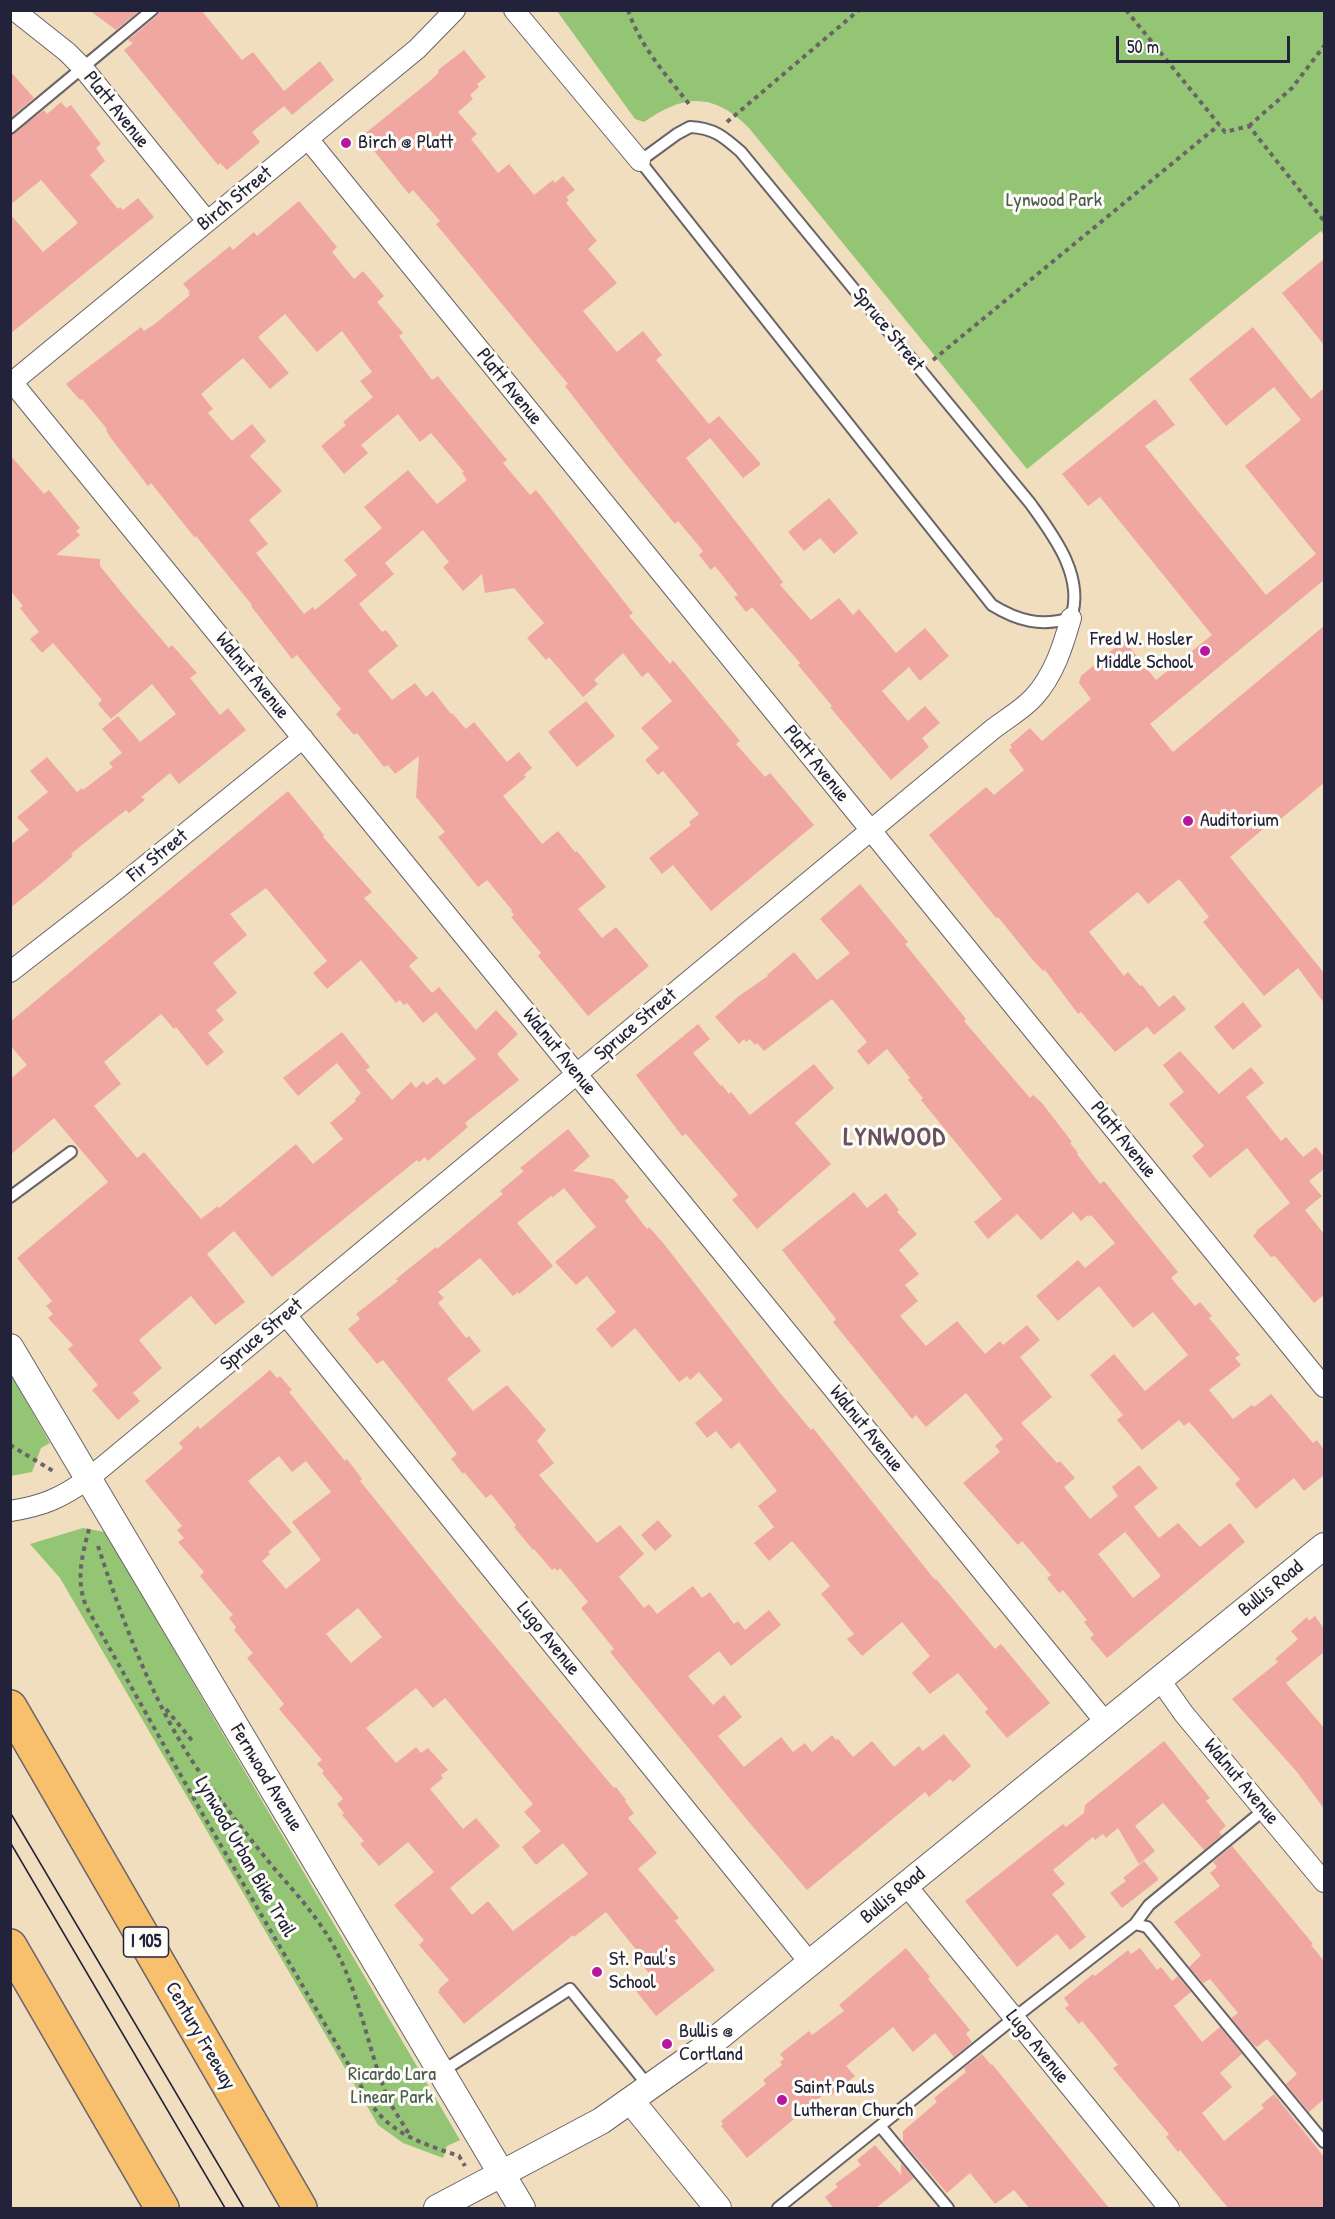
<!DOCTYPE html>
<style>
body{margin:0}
#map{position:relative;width:1335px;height:2219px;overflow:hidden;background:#f0debf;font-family:"Patrick Hand",sans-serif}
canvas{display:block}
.frame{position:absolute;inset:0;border:12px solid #22223b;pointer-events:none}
.scale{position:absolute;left:1116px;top:36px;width:174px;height:27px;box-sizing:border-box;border:3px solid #22223b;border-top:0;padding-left:8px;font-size:18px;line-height:21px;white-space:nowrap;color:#22223b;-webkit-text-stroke:4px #fdfcf7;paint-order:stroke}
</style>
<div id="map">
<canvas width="1335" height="2219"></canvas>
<div class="frame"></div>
<div class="scale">50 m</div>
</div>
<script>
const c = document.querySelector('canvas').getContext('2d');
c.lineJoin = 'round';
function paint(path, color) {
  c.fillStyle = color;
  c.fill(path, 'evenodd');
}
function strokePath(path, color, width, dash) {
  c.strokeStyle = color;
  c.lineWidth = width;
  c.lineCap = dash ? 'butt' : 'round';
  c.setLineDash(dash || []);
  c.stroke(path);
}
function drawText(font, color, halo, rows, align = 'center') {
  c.font = font + ' "Patrick Hand",sans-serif';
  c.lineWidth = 6;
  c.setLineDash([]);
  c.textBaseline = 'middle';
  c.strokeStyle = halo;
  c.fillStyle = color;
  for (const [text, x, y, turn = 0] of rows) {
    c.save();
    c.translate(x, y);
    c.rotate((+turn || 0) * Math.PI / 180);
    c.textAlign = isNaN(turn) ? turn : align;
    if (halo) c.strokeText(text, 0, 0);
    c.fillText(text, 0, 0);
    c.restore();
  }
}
const green = new Path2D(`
 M557,11H1324V235L1321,231L1027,469L749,128C713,92 684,94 644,122L635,119Z
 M11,1375L50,1443L41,1448L32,1472L11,1476Z
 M83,1528L105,1532L460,2140L447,2146L443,2158L403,2143L378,2125L60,1578L30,1544Z`);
const building = new Path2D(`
 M89,10H140L116,30Z
 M159,10H201L242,60L253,52L284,91L320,61L334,80L292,115L284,106L252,132L260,142L227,170L220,163L218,165L124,50L133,43L128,40L157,16Z
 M464,50L486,77L477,84L479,87L470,95L473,99L458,112L477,134L471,139L498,173L509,164L534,195L553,180L555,183L563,176L575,190L566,197L569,200L566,203L597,241L588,249L617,283L583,311L617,352L643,331L662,355L656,360L709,424L719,416L761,464L743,478L710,438L686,458L783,582L780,585L811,620L839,598L853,615L859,609L896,653L925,628L949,656L920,681L909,667L882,691L908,721L925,706L940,723L922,738L929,747L891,780L830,707L832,706L798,665L800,663L752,607L746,612L734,597L738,595L715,566L711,570L699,555L703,551L678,521L675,524L624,462L565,386L568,384L436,224L440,221L413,190L409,194L362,136L430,81L439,72L438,70Z
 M10,71L34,98L10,118Z
 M61,102L66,108L71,105L101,144L96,148L105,161L90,175L118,209L120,207L123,210L138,198L154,217L10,334V214L43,252L78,223L41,180L10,205V135L44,110L47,114Z
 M299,201L337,247L332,252L354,279L363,271L384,296L377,302L403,333L399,336L432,380L438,376L445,385L507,460L503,463L530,495L536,490L633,613L629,616L670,664L673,660L740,741L736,744L765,777L770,773L814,825L711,911L673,865L662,874L649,858L691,825L689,822L699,814L663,771L658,775L645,760L659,748L641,728L672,701L648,672L642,677L623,653L594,680L598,684L583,697L549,657L546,660L527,638L544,623L514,588L485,593L482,574L463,591L443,567L449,562L423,530L385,563L394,574L359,604L382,632L386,630L398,646L368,671L392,700L415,683L426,697L433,691L451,714L452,713L466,729L474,722L507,762L519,752L532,768L524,775L526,777L503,796L542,844L558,831L575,852L577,851L606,887L578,909L602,938L616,927L649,966L588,1016L538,956L541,953L511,917L514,915L511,911L512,910L487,880L478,887L438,837L445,832L416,797L419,756L395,774L388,765L384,767L357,733L354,735L336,714L341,709L297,655L292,659L251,606L252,605L196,536L195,538L151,483L148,486L110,437L106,430L107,429L82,399L80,400L66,384L141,327L144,331L156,323L190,295L188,293L190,292L183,284L230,246L233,250L254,232L257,236ZM285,314L317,352L342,331L372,372L360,381L373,397L343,422L346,425L321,446L344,474L368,453L361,445L398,414L420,442L431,433L464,472L462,473L467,480L437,504L408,470L364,507L382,528L344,560L357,575L315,610L313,607L304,614L256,553L268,544L249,520L282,491L250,456L266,441L252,424L232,441L208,413L213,409L201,394L243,358L270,389L289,373L258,337Z
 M1324,259V345L1282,293Z
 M1253,327L1311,399L1324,388V580L1150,724L1173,752L1324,626V783L1271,827L1269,824L1230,857L1324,973V1003L1298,968L1264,996L1203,922L1209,917L1179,879L1148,904L1138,892L1089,932L1124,976L1128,972L1140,986L1142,985L1159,1007L1174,995L1186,1009L1154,1035L1147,1027L1115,1052L1081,1012L1078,1014L1045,970L1043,971L1032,959L998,917L996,918L929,835L986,787L994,795L1024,770L1009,750L1012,747L1010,745L1030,728L1042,741L1091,699L1079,683L1081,676L1124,640L1156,680L1212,635L1100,497L1088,506L1062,474L1155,399L1175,425L1145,446L1266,595L1316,554L1245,466L1301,420L1274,387L1226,426L1189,379Z
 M10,455L44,494L49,490L80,528L76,531L80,535L56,555L100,559V566L125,597L169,648L172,645L197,673L190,678L220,715L228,708L246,730L179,784L170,773L141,797L145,800L129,813L126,810L103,828L71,854L73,856L44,881L10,908V845L29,830L17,817L48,792L30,771L47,757L77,792L82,788L83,790L113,767L109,763L122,753L102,729L118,716L140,742L176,714L152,684L111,719L98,704L102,700L53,643L42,653L30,639L39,632L20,608L23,606L10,590Z
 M829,498L858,533L834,554L820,538L804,551L788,532Z
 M586,701L615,736L577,767L548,732Z
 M288,791L324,835L323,837L372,892L364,898L418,958L409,966L432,993L439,987L476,1030L496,1010L518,1034L497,1054L519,1080L465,1123L468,1127L428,1161L425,1157L419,1162L417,1160L272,1277L234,1231L207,1254L245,1302L215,1325L191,1296L139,1340L162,1368L133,1393L140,1401L118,1420L92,1390L98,1385L68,1349L73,1345L48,1318L53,1314L46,1306L52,1301L17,1258L108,1182L54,1118L10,1155V1079L27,1065L10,1045V1022ZM266,888L327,961L313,973L327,989L361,960L396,1003L400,1000L404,1005L407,1003L423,1023L436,1012L476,1059L444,1085L437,1077L427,1085L423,1081L416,1088L411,1082L392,1100L366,1070L370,1067L342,1032L283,1078L298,1096L337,1063L361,1093L355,1099L356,1101L330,1123L343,1139L313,1164L296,1144L219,1208L218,1206L201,1219L144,1152L137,1158L94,1106L121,1084L104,1062L161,1014L174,1029L176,1027L207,1066L224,1052L208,1033L224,1020L216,1010L237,993L213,963L247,935L230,914Z
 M860,884L908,942L905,944L966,1019L964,1021L1030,1098L1033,1095L1042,1103L1072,1142L1070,1143L1078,1153L1077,1154L1100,1184L1104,1181L1178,1272L1171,1278L1195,1306L1200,1302L1212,1316L1209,1318L1240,1355L1235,1358L1241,1365L1209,1390L1233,1419L1252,1405L1254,1407L1271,1394L1313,1443L1317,1440L1324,1450V1475L1304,1491L1294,1478L1256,1509L1235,1484L1240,1479L1189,1422L1184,1426L1179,1420L1142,1450L1117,1420L1123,1415L1090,1375L1114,1354L1145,1391L1188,1355L1153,1312L1133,1328L1099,1286L1058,1321L1036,1296L1078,1260L1085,1268L1115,1243L1091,1215L1089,1217L1088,1215L1081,1221L1073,1212L1041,1240L1017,1214L988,1239L974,1222L1002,1199L921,1100L923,1098L908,1080L910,1078L887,1049L868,1065L857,1051L867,1042L832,999L764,1051L757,1043L755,1045L750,1039L746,1042L744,1039L739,1044L715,1017L739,996L768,976L767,975L794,952L817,980L850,953L820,919Z
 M1243,1002L1262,1026L1233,1050L1214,1027Z
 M698,1024L710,1039L693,1053L721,1086L722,1085L729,1094L731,1092L750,1115L814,1064L834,1088L795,1123L831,1164L757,1229L732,1200L738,1195L686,1134L682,1136L636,1075Z
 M1180,1051L1219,1094L1251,1067L1264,1083L1246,1097L1281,1141L1286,1137L1303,1157L1316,1147L1324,1157V1169L1309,1181L1322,1196L1305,1210L1324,1234V1295L1314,1303L1275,1256L1271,1257L1253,1236L1257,1232L1256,1231L1290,1203L1247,1148L1210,1178L1192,1156L1204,1146L1169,1104L1184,1092L1163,1065Z
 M568,1129L590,1156L573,1171L613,1179L629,1197L625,1201L647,1229L649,1227L664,1244L780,1393L811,1430L813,1428L935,1580L936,1579L995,1649L1001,1644L1050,1703L1007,1738L985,1712L988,1709L958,1673L930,1694L912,1673L930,1656L902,1622L862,1656L847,1639L854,1634L821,1594L830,1586L792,1541L769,1561L754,1543L774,1527L758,1506L777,1491L739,1442L731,1449L716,1431L707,1438L695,1423L723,1400L699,1372L690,1380L687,1376L679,1382L635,1328L612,1348L596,1329L616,1312L587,1276L576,1285L555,1262L596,1227L564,1188L553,1197L551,1196L517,1223L553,1266L519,1294L518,1292L513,1296L480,1258L438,1292L444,1298L438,1303L466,1338L469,1336L481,1351L447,1379L473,1411L507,1385L546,1430L537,1441L554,1463L539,1475L597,1543L620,1525L644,1554L619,1577L644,1608L649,1604L657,1614L693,1586L702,1598L710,1592L734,1624L738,1621L745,1630L769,1610L781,1625L731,1666L719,1651L688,1676L713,1705L724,1695L742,1717L718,1736L744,1767L781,1737L793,1752L805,1743L812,1752L832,1735L836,1740L838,1739L853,1757L872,1741L894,1767L919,1746L923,1751L944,1734L971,1766L953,1782L950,1779L929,1797L925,1792L807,1890L748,1821L610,1652L614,1649L581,1608L588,1602L560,1568L557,1571L555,1568L552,1570L534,1549L533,1550L514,1527L516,1525L491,1494L486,1498L464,1472L463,1474L451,1459L457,1454L411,1395L383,1360L377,1364L348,1329L360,1319L356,1314L398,1281L396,1279L436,1247L437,1249L503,1194L500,1191L524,1171L520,1168Z
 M854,1192L867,1208L886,1193L899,1210L897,1212L917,1234L899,1250L919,1274L905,1285L918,1301L900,1316L926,1346L957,1321L985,1354L1000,1341L1003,1345L1027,1325L1040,1340L1020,1357L1052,1397L1021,1423L1057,1463L1060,1461L1075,1478L1064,1487L1090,1519L1118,1496L1112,1487L1139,1465L1158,1488L1134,1507L1159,1538L1178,1523L1200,1547L1230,1523L1245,1542L1107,1658L1090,1638L1094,1635L1084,1622L1087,1620L1063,1590L1059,1593L1047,1578L1051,1575L1022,1541L1018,1545L963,1483L1000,1452L995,1446L1003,1439L966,1393L926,1427L916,1415L912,1419L833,1322L836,1319L782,1250ZM1125,1532L1161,1576L1133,1598L1098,1554Z
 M270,1370L277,1378L280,1376L292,1390L289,1392L345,1461L347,1459L362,1479L360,1481L458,1602L614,1788L616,1787L626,1800L625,1801L634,1813L628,1818L657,1853L638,1869L679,1918L675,1921L715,1970L656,2016L636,1991L652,1977L637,1959L641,1956L606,1912L574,1937L573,1935L464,2024L438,1992L440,1990L439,1989L449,1980L419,1945L424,1940L394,1905L434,1872L408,1842L379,1866L360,1844L364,1841L342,1815L344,1813L337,1804L343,1799L322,1773L324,1771L317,1764L322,1760L279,1709L284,1704L247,1658L253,1653L234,1630L236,1627L229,1618L233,1615L200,1576L204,1572L178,1542L184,1538L177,1530L182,1526L145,1481L183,1448L179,1443L198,1426L200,1429ZM279,1456L292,1472L306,1461L331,1492L292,1522L321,1560L286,1589L262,1561L270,1554L268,1552L292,1532L248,1481ZM358,1608L382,1637L351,1663L326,1634ZM416,1688L433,1708L445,1698L533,1804L524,1812L541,1831L522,1847L536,1865L563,1843L588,1874L513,1931L488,1901L472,1915L450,1888L500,1846L476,1818L463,1829L430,1789L443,1778L441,1775L448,1770L428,1748L421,1753L416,1747L396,1763L366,1728Z
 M658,1520L672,1536L655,1551L641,1535Z
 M1315,1616L1324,1629V1652L1286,1683L1324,1728V1809L1297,1772L1232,1699L1278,1662L1275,1659L1298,1639L1291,1631L1307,1617L1309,1621Z
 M1164,1741L1210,1798L1206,1801L1226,1826L1219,1832L1222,1835L1204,1850L1163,1803L1135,1826L1155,1851L1139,1864L1118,1828L1106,1838L1103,1834L1095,1840L1093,1837L1053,1870L1065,1884L1052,1894L1086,1937L1070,1950L1057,1934L1017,1967L965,1901L1063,1824L1066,1827L1084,1813L1085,1805Z
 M1232,1846L1313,1944L1311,1945L1324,1961V2099L1309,2112L1286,2084L1297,2074L1267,2039L1257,2047L1253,2044L1231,2018L1238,2013L1210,1979L1203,1983L1189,1967L1201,1955L1174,1922L1220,1886L1210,1873L1217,1867L1213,1862Z
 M1144,1861L1158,1878V1880L1122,1908L1110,1893L1126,1881L1123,1878Z
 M906,1948L930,1977L928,1979L970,2030L966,2034L972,2042L954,2057L935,2033L913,2052L893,2027L846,2066L855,2076L831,2096L828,2091L747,2158L721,2126L723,2124L721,2121L766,2084L763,2080L782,2065L780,2062L784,2059L780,2054L809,2031L812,2035L844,2011L839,2005Z
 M1140,1948L1157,1970L1161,1967L1172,1981L1178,1976L1191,1992L1174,2006L1202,2042L1220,2027L1242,2054L1220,2073L1232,2087L1202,2113L1224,2141L1264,2108L1261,2105L1274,2094L1324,2157V2208H1228L1180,2150L1178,2152L1166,2137L1169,2134L1113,2068L1118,2065L1082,2021L1079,2024L1065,2008L1069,2005L1064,1998L1093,1974L1095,1976L1128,1950L1131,1954Z
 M982,2054L991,2065L992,2064L1109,2208H1029L1014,2190L995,2204L970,2173L947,2193L903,2142V2131L937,2102L934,2098L966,2072L964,2068Z
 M875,2145L901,2175V2163L914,2178L876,2208H833L825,2197L838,2187L835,2184L861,2165L857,2160Z`);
const path = new Path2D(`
 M628,10C640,46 666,75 689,104
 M1126,10L1225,132L1249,126L1324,221
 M727,122L859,10
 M1249,126L1292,88L1324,46
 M933,360L1219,125
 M10,1445L53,1471
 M89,1529C82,1556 75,1581 87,1608L198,1806L372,2105C392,2135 427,2145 459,2156L465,2166
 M98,1546C123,1623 158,1716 206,1781C228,1810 250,1839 273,1867C293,1890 314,1913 329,1938C359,1987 366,2044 387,2096C393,2110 403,2123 410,2136
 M166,1709L194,1743`);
const service = new Path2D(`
 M690,127C714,128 724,137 741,152L1030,503C1053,535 1085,576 1071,618C1041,627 1018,621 992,605L640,161L677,134Z
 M10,128L152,10
 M10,1197L71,1152
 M1135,1924L1149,1905L1265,1809
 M441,2072L570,1989L650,2088
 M880,2126L948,2208
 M778,2208L1014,2018L1135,1924L1147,1927L1324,2142`);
const minor = new Path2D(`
 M14,10L67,52L83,68L207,221
 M514,10L640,161
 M308,139L1324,1387
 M12,382L1106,1723
 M10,384L417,49L455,10
 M10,972L118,888L303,738
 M286,1315L810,1963
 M10,1511C43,1506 61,1498 88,1479L993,729C1006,719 1022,710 1034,697C1054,675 1063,646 1071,618
 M1160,1680L1184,1714L1324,1882
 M906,1885L1169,2208`);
const tertiary = new Path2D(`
 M10,1347L522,2208
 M631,2101L718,2208
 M437,2208L601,2121L710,2044L1324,1546`);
const motorway = new Path2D(`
 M10,1707L300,2208
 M10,1946L162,2208`);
const tram = new Path2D(`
 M10,1812L244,2208
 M10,1842L225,2208`);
const markers = [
 [346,143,6,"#b5179e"],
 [1205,651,6,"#b5179e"],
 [1188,821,6,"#b5179e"],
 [597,1972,6,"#b5179e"],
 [667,2044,6,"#b5179e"],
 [782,2100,6,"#b5179e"]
];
const shields = [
 [146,1942,45]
];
const shieldNames = [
 ["I 105",146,1942]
];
const streetNames = [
 ["Platt Avenue",116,110,51],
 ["Birch Street",235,199,-39],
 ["Spruce Street",888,330,51],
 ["Platt Avenue",509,387,51],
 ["Walnut Avenue",252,676,51],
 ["Platt Avenue",816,764,51],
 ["Fir Street",158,856,-39],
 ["Spruce Street",636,1025,-40],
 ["Walnut Avenue",559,1052,51],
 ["Platt Avenue",1123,1140,51],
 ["Spruce Street",262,1335,-40],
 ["Walnut Avenue",866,1429,51],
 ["Bullis Road",1271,1589,-39],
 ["Lugo Avenue",548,1639,51],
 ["Fernwood Avenue",266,1778,59],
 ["Walnut Avenue",1241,1782,50],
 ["Lynwood Urban Bike Trail",245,1857,60],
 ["Bullis Road",893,1896,-39],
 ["Century Freeway",200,2036,60],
 ["Lugo Avenue",1037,2047,51]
];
const poiNames = [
 ["Birch @ Platt",358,143],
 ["Fred W. Hosler",1193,640,"right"],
 ["Middle School",1193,663,"right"],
 ["Auditorium",1200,821],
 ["St. Paul's",609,1960],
 ["School",609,1983],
 ["Bullis @",679,2032],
 ["Cortland",679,2055],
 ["Saint Pauls",794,2088],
 ["Lutheran Church",794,2111]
];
const parkNames = [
 ["Lynwood Park",1054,201],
 ["Ricardo Lara",392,2075],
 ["Linear Park",392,2098]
];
const districtNames = [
 ["LYNWOOD",895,1138]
];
paint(green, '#94c575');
paint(building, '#f0a7a1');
strokePath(service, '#6a6469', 14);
strokePath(minor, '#6a6469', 22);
strokePath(tertiary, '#6a6469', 28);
strokePath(motorway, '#6a6469', 36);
strokePath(path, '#6a6469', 4, [4.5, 4.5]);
strokePath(service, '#fff', 10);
strokePath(minor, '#fff', 20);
strokePath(tertiary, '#fff', 26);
strokePath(motorway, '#f8bf6c', 33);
strokePath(tram, '#22223b', 1.5);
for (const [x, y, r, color] of markers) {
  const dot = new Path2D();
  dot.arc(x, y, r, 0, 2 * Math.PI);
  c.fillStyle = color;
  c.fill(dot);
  strokePath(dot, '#fdfcf7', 2);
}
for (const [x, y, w] of shields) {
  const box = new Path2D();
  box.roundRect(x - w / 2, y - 15, w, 30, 4.5);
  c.fillStyle = '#fdfcf7';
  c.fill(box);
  strokePath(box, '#22223b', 1.5);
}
drawText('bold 18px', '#22223b', null, shieldNames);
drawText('20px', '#22223b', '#fdfcf7', streetNames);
drawText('20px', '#22223b', '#fdfcf7', poiNames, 'left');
drawText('20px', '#4a5b4f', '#fdfcf7', parkNames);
c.letterSpacing = '1.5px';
drawText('bold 26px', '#6a515f', '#fdfcf7', districtNames);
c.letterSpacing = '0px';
</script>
